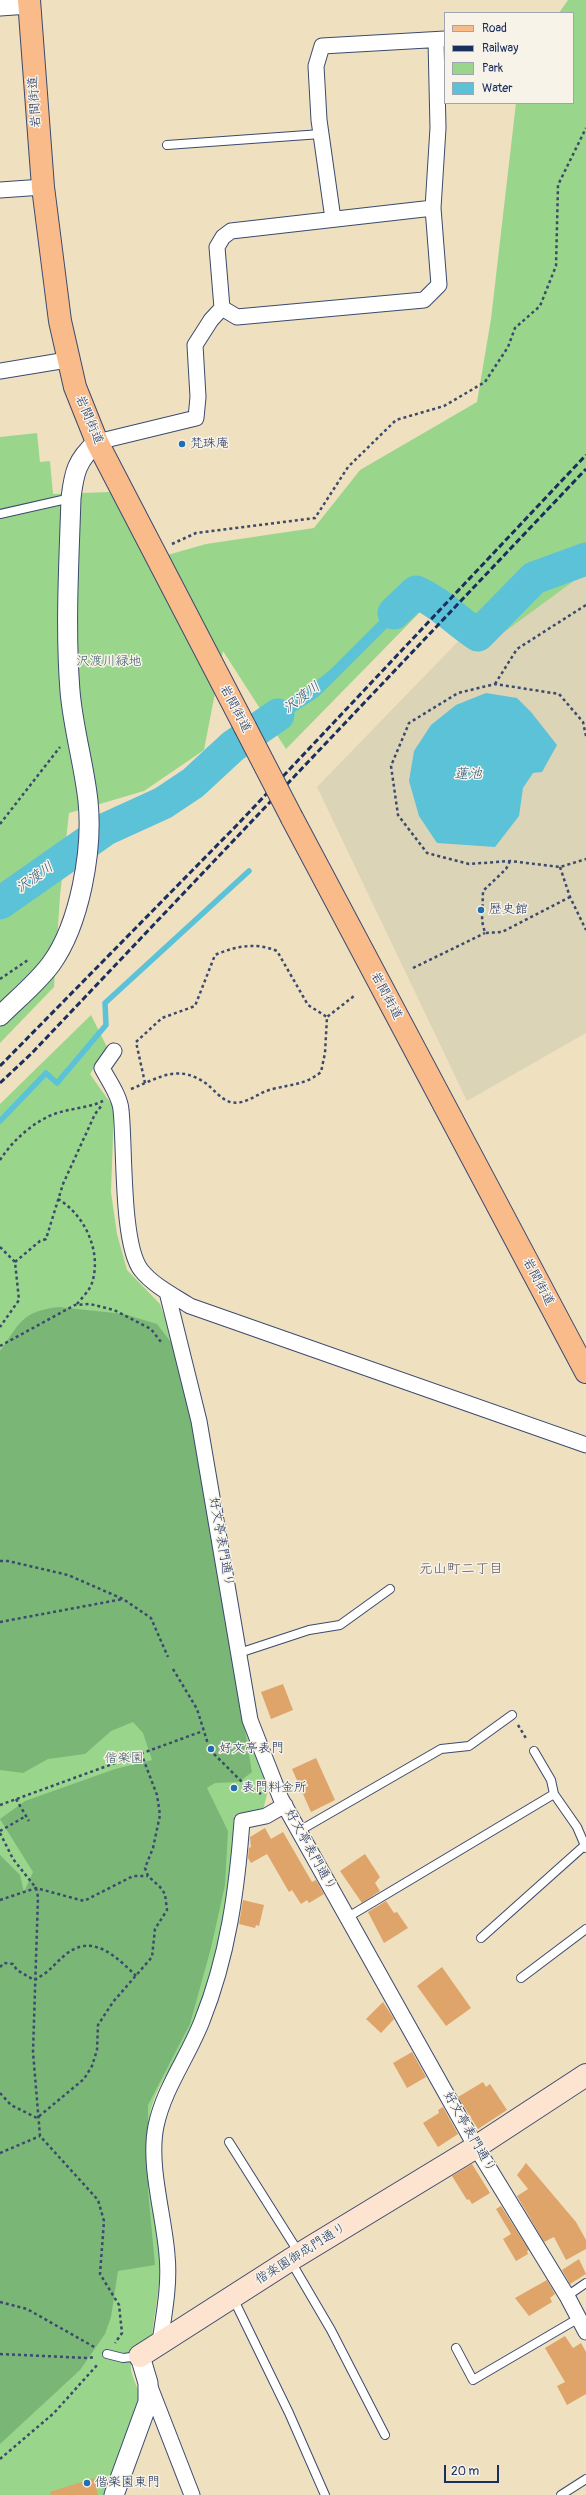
<!DOCTYPE html>
<meta charset="utf-8">
<style>
body{margin:0}
#map{position:relative;width:586px;height:2495px;overflow:hidden;background:#efe0c0;font-family:Pangolin,sans-serif}
canvas{display:block}
.legend{position:absolute;left:444px;top:12px;width:130px;height:92px;box-sizing:border-box;background:#f7f3e8;border:1px solid #9fa5b1;margin:0;padding:5px 7px;list-style:none;font-size:12px;color:#1b2f5e}
.legend li{display:flex;align-items:center;gap:8px;height:20px}
.legend b{width:20px;border:1px solid #9fa5b1}
.scale{position:absolute;left:444px;top:2465px;width:55px;height:18px;box-sizing:border-box;border:2px solid #1b2f5e;border-top:0;padding-left:5px;font-size:12px;line-height:14px;white-space:nowrap;color:#1b2f5e;-webkit-text-stroke:3px #f7f3e8;paint-order:stroke}
</style>
<div id="map">
<canvas width="586" height="2495"></canvas>
<ul class="legend">
<li><b style="height:5px;background:#fabb8b"></b>Road</li>
<li><b style="height:5px;background:#1b2f5e"></b>Railway</li>
<li><b style="height:11px;background:#99d68b"></b>Park</li>
<li><b style="height:11px;background:#5bc2d8"></b>Water</li>
</ul>
<div class="scale">20 m</div>
</div>
<script>
const c = document.querySelector('canvas').getContext('2d');
c.lineJoin = 'round';
function paint(path, color) {
  c.fillStyle = color;
  c.fill(path, 'evenodd');
}
function strokePath(path, color, width, dash) {
  c.strokeStyle = color;
  c.lineWidth = width;
  c.lineCap = dash ? 'butt' : 'round';
  c.setLineDash(dash || []);
  c.stroke(path);
}
function drawText(font, color, halo, rows, align = 'center') {
  c.font = font + ' Pangolin,"Klee One",sans-serif';
  c.lineWidth = 3;
  c.setLineDash([]);
  c.textBaseline = 'middle';
  c.strokeStyle = halo;
  c.fillStyle = color;
  for (const [text, x, y, turn = 0] of rows) {
    c.save();
    c.translate(x, y);
    c.rotate((+turn || 0) * Math.PI / 180);
    c.textAlign = isNaN(turn) ? turn : align;
    if (halo) c.strokeText(text, 0, 0);
    c.fillText(text, 0, 0);
    c.restore();
  }
}
const built = new Path2D(`
 M586,562V1033L467,1101L317,787L473,626Z`);
const green = new Path2D(`
 M568,0H586V572L496,638L430,602L286,749L223,651L204,750L144,791L69,813L60,896L54,987L0,1043V437L37,433L40,462L50,461L53,494L110,492L150,560L206,544L314,528L360,470L477,402L491,319L516,103H573V13H559Z
 M91,1015L107,1047L90,1074L114,1108L111,1192L117,1234L127,1270L160,1304L173,1340L241,1718L269,1787L262,1814L234,1816C232,1886 218,1966 191,2032C178,2063 153,2084 149,2121C143,2166 158,2212 160,2257C161,2282 155,2310 152,2335C123,2361 128,2365 142,2399L105,2495H0V1104Z`);
const forest = new Path2D(`
 M59,1307L124,1314L157,1324L173,1345L194,1426L252,1772L239,1782L215,1783L207,1788L228,1831L225,1885L211,1948L190,2024L148,2105V2190L155,2265L118,2271L111,2317L105,2334L80,2370L0,2444V1855L20,1875L24,1892L33,1872L0,1819L25,1801L115,1769L152,1760L143,1733L133,1722L111,1731L85,1754L48,1759L23,1773L0,1770V1351C20,1323 22,1311 59,1307Z`);
const water = new Path2D(`
 M586,558V566L537,584L522,594L477,641L499,604L532,572Z
 M416,584L437,594L425,599H416L318,697L259,735L252,724L311,685L330,670Z
 M486,693L517,698L531,712L557,745L542,772L533,773L523,788L519,816L495,847L437,843L419,816L409,781L414,751L431,725L456,705Z`);
const stream = new Path2D(`
 M0,1121L46,1073L57,1083L106,1025L105,1003L249,871`);
const river = new Path2D(`
 M394,613L416,592C440,602 456,621 478,635L534,578L586,559
 M0,903L106,829L163,803L193,783L233,746L278,715`);
const building = new Path2D(`
 M283,1684L293,1710L271,1719L261,1692Z
 M316,1758L335,1800L311,1812L292,1769Z
 M265,1828L271,1839L283,1832L312,1882L316,1880L324,1894L309,1903L307,1900L301,1904L292,1890L289,1892L267,1854L251,1863L248,1858L249,1848L251,1847L250,1837Z
 M365,1854L380,1877L375,1883L380,1891L362,1903L340,1871Z
 M243,1900L264,1905L259,1926L256,1925L255,1928L239,1924Z
 M386,1901L394,1913L397,1912L408,1928L384,1943L368,1912Z
 M442,1967L471,2008L446,2026L417,1986Z
 M383,2002L394,2019L381,2033L366,2019Z
 M412,2052L426,2077L407,2088L393,2063Z
 M483,2082L486,2087L490,2084L507,2110L478,2129L458,2097Z
 M443,2107L458,2134L438,2147L423,2123L439,2113L438,2110Z
 M526,2163L576,2222L586,2240V2249L566,2260L554,2237L544,2242L517,2196L528,2189L517,2175Z
 M472,2164L490,2193L472,2204L469,2199L467,2200L452,2176Z
 M501,2206L529,2250L527,2251L528,2254L516,2261L503,2239L511,2234L496,2209Z
 M579,2259L586,2274L570,2284L562,2270Z
 M547,2280L555,2294L550,2298L552,2302L529,2316L515,2298Z
 M565,2336L573,2348L581,2343L586,2352V2394L567,2405L557,2386L565,2382L545,2348Z
 M94,2478L98,2495H51L50,2492Z`);
const path = new Path2D(`
 M172,544L196,533L315,518L348,467L396,420L444,406L485,382L508,347L515,328L540,306L556,266L558,185L586,128
 M495,684L517,649L586,605
 M586,736L583,722L559,694L495,684L458,693L409,723L391,766L398,815L427,853L469,864L510,861L560,867L586,859
 M0,824L60,747
 M510,861L506,869L483,891L482,921L485,933L502,932L570,897
 M560,867L570,897L586,930
 M413,968L485,933
 M0,979L28,960
 M145,1083L136,1042L162,1018L195,1006L215,955C236,946 256,942 277,951L308,1005L327,1017
 M131,1089C161,1077 179,1063 208,1085C214,1090 222,1100 230,1102C246,1106 258,1092 273,1089C292,1084 305,1085 321,1072L325,1053L327,1017L354,996
 M0,1160C13,1140 34,1121 57,1113C73,1108 88,1108 103,1101
 M58,1199C85,1215 102,1252 92,1283C90,1290 81,1299 76,1305
 M0,1247L15,1262L19,1300L0,1327
 M15,1262L40,1241L46,1239L63,1184L95,1114L102,1105
 M0,1346L75,1305L90,1304L114,1310L151,1329L161,1342
 M0,1561H8L68,1575L123,1599L151,1618L168,1657
 M0,1622L123,1599
 M173,1669L197,1709L208,1744
 M518,1725L527,1740
 M214,1754L242,1782L261,1794
 M16,1799L29,1821
 M0,1805L203,1731
 M0,1831L26,1816
 M0,1833L13,1859L36,1888L38,1897L33,2052L40,2136L98,2200L104,2221L100,2274L119,2305L122,2333L115,2343
 M0,1900L36,1888L84,1901L133,1876H148
 M0,1967L4,1963L13,1964L17,1970L34,1980C50,1972 52,1966 65,1955C92,1932 117,1957 136,1976
 M0,2093L11,2105L37,2118L84,2079L92,2066L97,2050L98,2025L113,2002L152,1957L155,1929L167,1910L165,1894L160,1887L148,1876L145,1868L153,1848L160,1815L157,1795L141,1753
 M0,2153L40,2136
 M0,2302L27,2309L96,2348
 M0,2354L88,2358L95,2357
 M0,2459L54,2413L98,2364`);
const service = new Path2D(`
 M167,145L321,134
 M0,514L71,498
 M239,1653L309,1630L340,1625L390,1589
 M534,1751L551,1780L554,1794L577,1827L586,1848
 M299,1831L441,1749L469,1746L512,1715
 M348,1917L554,1794
 M481,1938L584,1846
 M521,1978L586,1929
 M229,2142L299,2253
 M290,2260L331,2330L385,2435
 M567,2296L586,2283
 M233,2298L289,2413L325,2495
 M456,2348L473,2380L579,2318
 M107,2354L123,2358L140,2356
 M561,2495L586,2479`);
const minor = new Path2D(`
 M0,190L43,187
 M333,219L319,120L316,66L322,46L445,39
 M222,308L237,317L424,300L439,285L433,208L438,128L436,40
 M0,371L67,360
 M97,442L196,418L198,397L195,345L211,320L222,308L217,247L223,237L231,231L433,208
 M114,1051L102,1068C108,1080 120,1096 121,1110C125,1145 121,1244 141,1270C154,1286 173,1295 190,1306L586,1445
 M167,1292L199,1421L250,1720L281,1799L476,2147L567,2296L586,2332
 M160,2342C164,2314 170,2284 167,2255C164,2215 148,2165 156,2126C164,2088 188,2057 202,2021C228,1956 237,1890 242,1821L266,1816L285,1805
 M150,2387L192,2495`);
const tertiary = new Path2D(`
 M0,6L29,4
 M0,1016C17,999 37,983 51,964C80,924 93,850 88,801C84,764 73,728 70,691C65,627 69,562 71,498C74,472 77,460 97,442
 M114,2495L148,2402V2383L140,2356`);
const secondary = new Path2D(`
 M140,2356L290,2260L476,2147L586,2075`);
const primary = new Path2D(`
 M29,0L43,187L60,321L75,387L97,442L245,727
 M292,818L586,1372`);
const rail = new Path2D(`
 M0,1066L238,824L586,455
 M0,1083L32,1053L586,469`);
const primaryBridge = new Path2D(`
 M245,727L292,818`);
const markers = [
 [182,444,4,"#1f6fb2"],
 [481,910,4,"#1f6fb2"],
 [211,1749,4,"#1f6fb2"],
 [234,1788,4,"#1f6fb2"],
 [87,2483,4,"#1f6fb2"]
];
const streetNames = [
 ["岩間街道",35,102,-94],
 ["岩間街道",89,420,67],
 ["岩間街道",235,709,62],
 ["岩間街道",386,996,62],
 ["岩間街道",538,1282,62],
 ["好文亭表門通り",221,1542,80],
 ["好文亭表門通り",310,1850,61],
 ["好文亭表門通り",469,2132,60],
 ["偕楽園御成門通り",301,2254,-32]
];
const poiNames = [
 ["梵珠庵",190,444],
 ["歴史館",489,910],
 ["好文亭表門",219,1749],
 ["表門料金所",242,1788],
 ["偕楽園東門",95,2483]
];
const parkNames = [
 ["沢渡川緑地",109,662],
 ["偕楽園",124,1759]
];
const waterNames = [
 ["沢渡川",302,698,-37],
 ["蓮池",468,774],
 ["沢渡川",35,878,-35]
];
const neighbourhoodNames = [
 ["元山町二丁目",461,1569]
];
paint(built, '#dcd4b6');
paint(green, '#99d68b');
paint(forest, '#7ab777');
paint(water, '#5bc2d8');
strokePath(stream, '#5bc2d8', 5.5);
strokePath(river, '#5bc2d8', 33);
paint(building, '#dea469');
strokePath(service, '#3b4a6d', 10);
strokePath(minor, '#3b4a6d', 17);
strokePath(tertiary, '#3b4a6d', 21);
strokePath(secondary, '#3b4a6d', 24);
strokePath(primary, '#3b4a6d', 24);
strokePath(path, '#3b4a6d', 2.5, [3, 3]);
strokePath(service, '#fff', 8);
strokePath(minor, '#fff', 15);
strokePath(tertiary, '#fff', 19);
strokePath(secondary, '#fde4d1', 22);
strokePath(primary, '#fabb8b', 22);
strokePath(rail, '#1b2f5e', 3, [6, 3]);
strokePath(primaryBridge, '#3b4a6d', 24, []);
strokePath(primaryBridge, '#fabb8b', 22);
for (const [x, y, r, color] of markers) {
  const dot = new Path2D();
  dot.arc(x, y, r, 0, 2 * Math.PI);
  c.fillStyle = color;
  c.fill(dot);
  strokePath(dot, '#f7f3e8', 1.5);
}
drawText('13px', '#1b2f5e', '#f7f3e8', streetNames);
drawText('13px', '#1b2f5e', '#f7f3e8', poiNames, 'left');
drawText('13px', '#3a5969', '#f7f3e8', parkNames);
drawText('italic 14px', '#2b547c', '#f7f3e8', waterNames);
drawText('14px', '#5f5862', '#f7f3e8', neighbourhoodNames);
</script>
